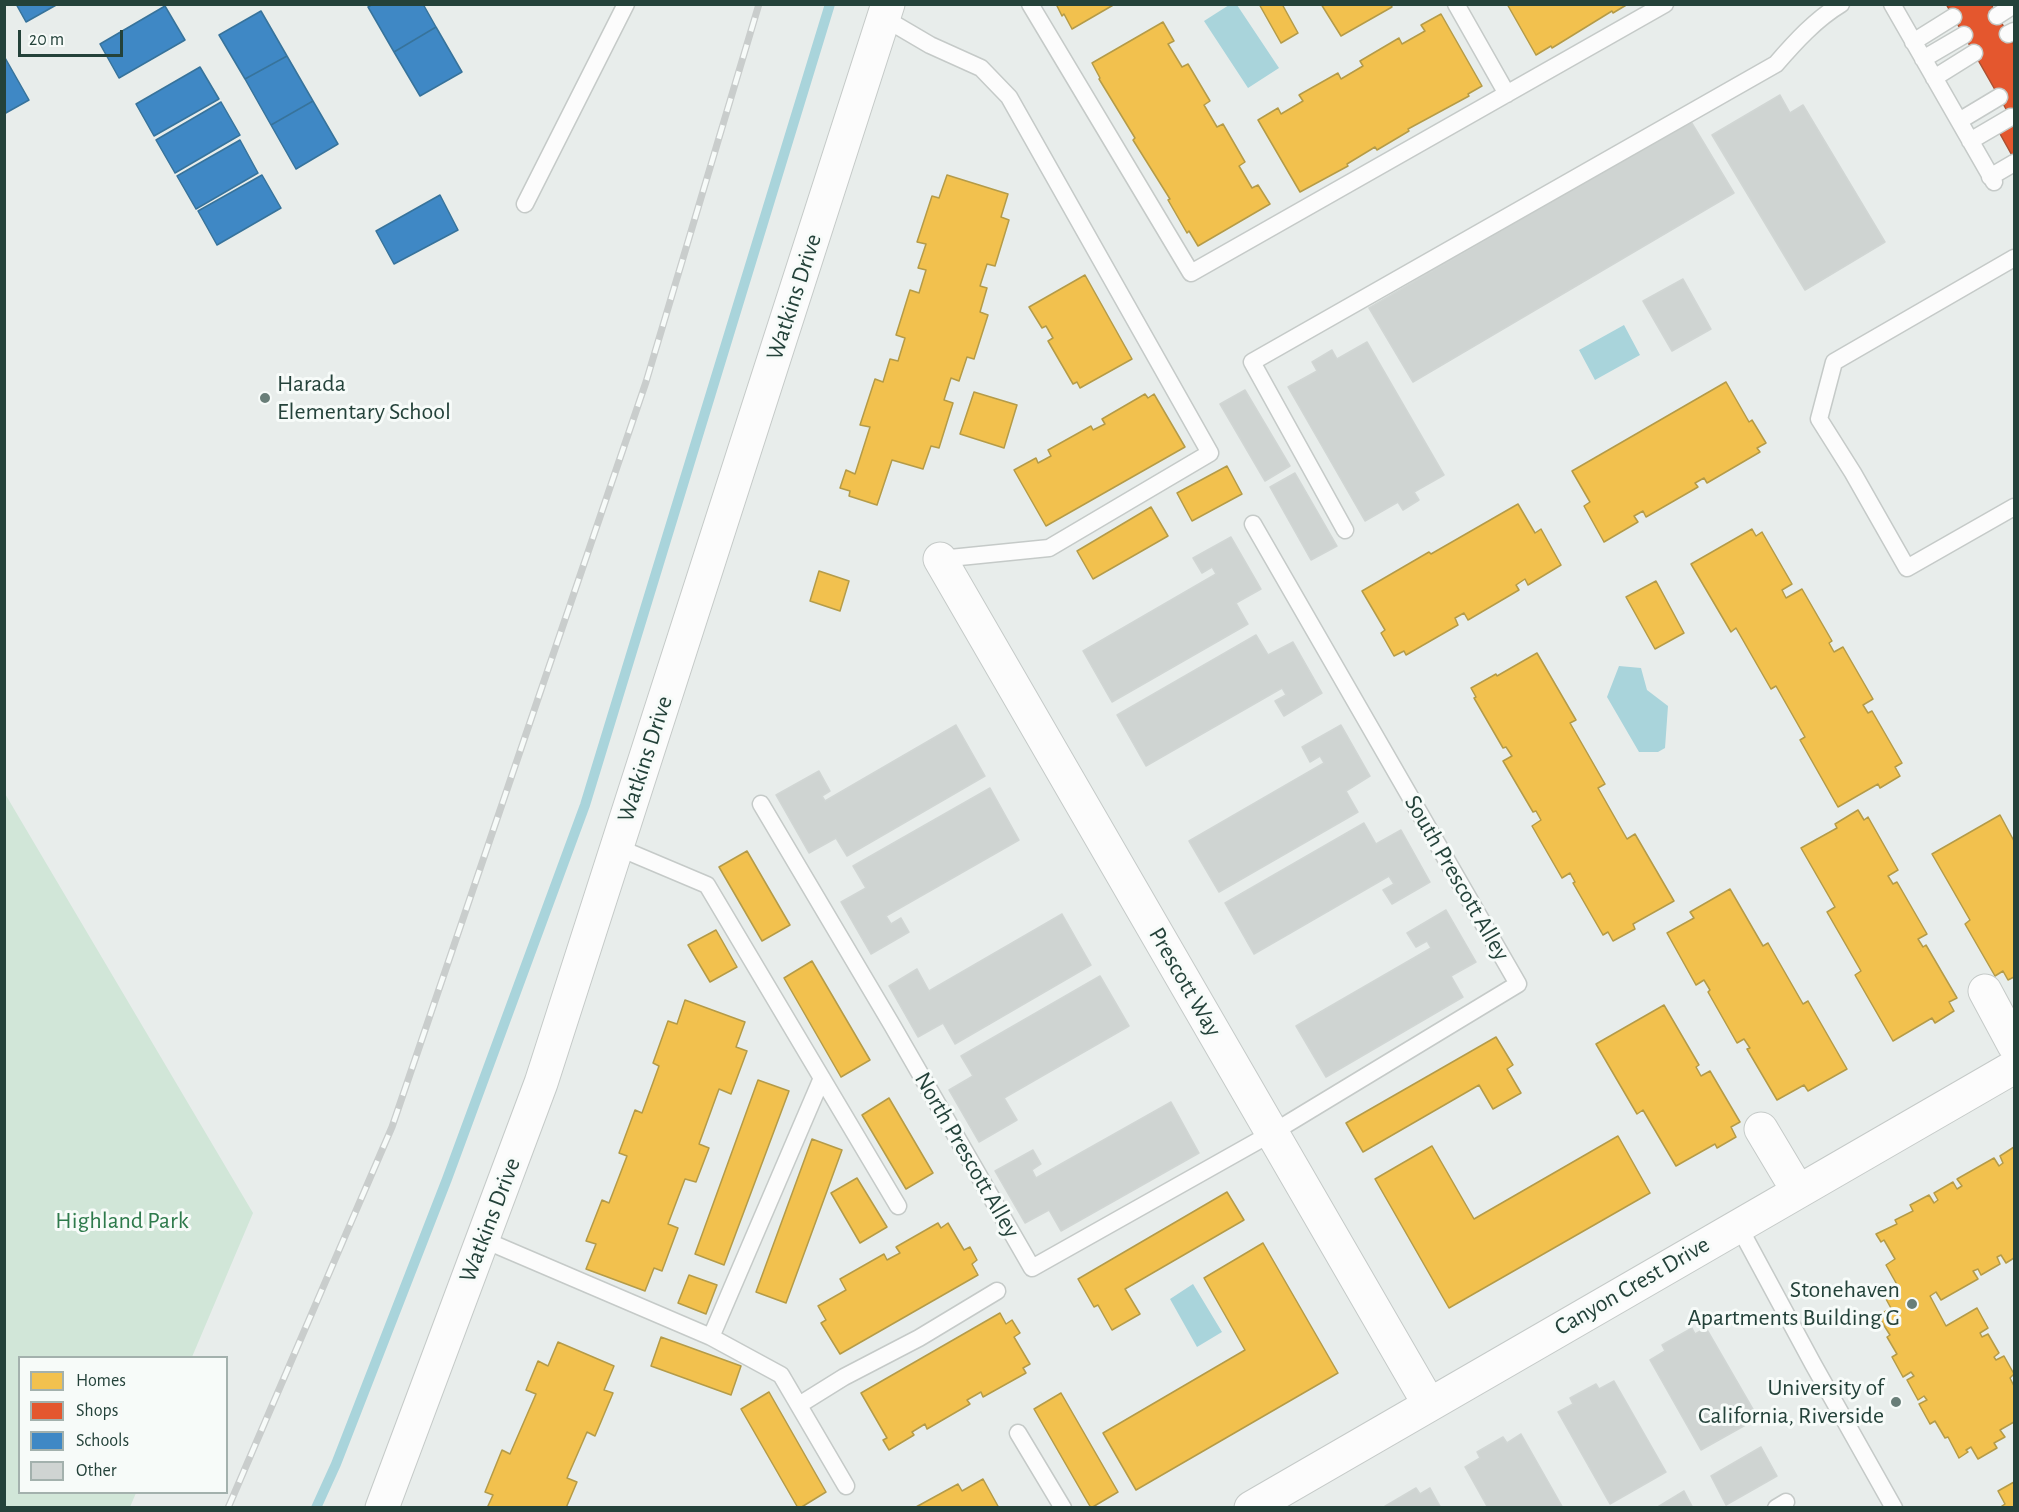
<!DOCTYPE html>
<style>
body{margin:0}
#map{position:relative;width:2019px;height:1512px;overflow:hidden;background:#e8edeb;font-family:"Alegreya Sans",sans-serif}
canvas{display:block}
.frame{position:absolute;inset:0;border:6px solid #24423a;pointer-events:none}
.legend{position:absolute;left:18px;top:1356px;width:210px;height:138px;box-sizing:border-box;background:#f7fbf9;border:2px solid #a3b1ad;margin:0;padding:8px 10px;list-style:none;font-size:18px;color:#24423a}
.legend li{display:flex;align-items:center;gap:12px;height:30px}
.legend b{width:30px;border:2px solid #a3b1ad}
.scale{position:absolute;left:18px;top:30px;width:105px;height:27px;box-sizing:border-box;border:3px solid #24423a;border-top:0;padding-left:8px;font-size:18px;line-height:21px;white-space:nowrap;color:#24423a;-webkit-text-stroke:4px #f7fbf9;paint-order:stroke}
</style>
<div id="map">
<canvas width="2019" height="1512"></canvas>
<div class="frame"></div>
<ul class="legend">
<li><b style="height:16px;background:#f2c14e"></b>Homes</li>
<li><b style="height:16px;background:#e4572e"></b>Shops</li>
<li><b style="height:16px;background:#3f88c5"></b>Schools</li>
<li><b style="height:16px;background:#cfd4d2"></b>Other</li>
</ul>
<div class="scale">20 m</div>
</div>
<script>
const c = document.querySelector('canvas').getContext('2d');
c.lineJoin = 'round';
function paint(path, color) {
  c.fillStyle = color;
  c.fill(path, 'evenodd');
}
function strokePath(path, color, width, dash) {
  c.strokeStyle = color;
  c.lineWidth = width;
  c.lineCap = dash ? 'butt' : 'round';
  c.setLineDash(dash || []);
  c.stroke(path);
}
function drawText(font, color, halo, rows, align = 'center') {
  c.font = font + ' "Alegreya Sans",sans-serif';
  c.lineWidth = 6;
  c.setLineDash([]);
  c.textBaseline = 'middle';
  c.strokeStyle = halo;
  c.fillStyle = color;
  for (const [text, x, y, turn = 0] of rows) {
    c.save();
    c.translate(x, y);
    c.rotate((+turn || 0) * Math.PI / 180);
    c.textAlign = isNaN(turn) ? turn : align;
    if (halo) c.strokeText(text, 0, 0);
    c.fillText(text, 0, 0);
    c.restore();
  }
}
const green = new Path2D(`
 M4,792L253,1213L192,1357L20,1358V1492L136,1493L130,1507H5Z`);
const water = new Path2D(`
 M1229,5H1237L1279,68L1248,88L1204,21Z
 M1624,325L1640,355L1595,380L1579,350Z
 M1619,666L1641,668L1647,690L1668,706L1665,748L1658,752H1639L1607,697Z
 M1193,1284L1222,1332L1197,1347L1170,1299Z`);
const homes = new Path2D(`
 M1056,4H1115L1072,29L1064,14L1062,16Z
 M1259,4H1282L1298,33L1281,43Z
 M1321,4H1390L1392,7L1341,36Z
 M1507,4H1628L1613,13L1612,11L1552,48L1551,46L1536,55Z
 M1441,14L1482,86L1468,94L1469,96L1408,129L1409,131L1377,150L1375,147L1347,164L1348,166L1300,192L1258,120L1278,108L1281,114L1303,101L1299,95L1338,73L1341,79L1363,66L1360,61L1399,38L1402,44L1425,31L1421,25Z
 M1163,22L1174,41L1168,44L1182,67L1188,64L1210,101L1204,105L1217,127L1223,124L1245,162L1239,166L1252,188L1258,185L1270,204L1198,246L1189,231L1187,233L1168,200L1170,199L1133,140L1135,138L1099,79L1100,78L1092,63Z
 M947,175L1008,194L1001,217L1009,220L995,266L987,264L980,286L987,288L980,312L988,315L974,359L967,357L959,381L951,378L944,400L953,403L939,448L931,446L923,469L892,460L877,505L849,496L850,491L840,488L846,470L855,474L870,427L860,425L875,379L883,382L890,359L898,361L905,338L896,335L910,290L919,293L926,270L918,268L926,244L917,242L932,196L939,198Z
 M1085,275L1132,359L1080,388L1077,382L1073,384L1048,341L1053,338L1046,326L1042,328L1029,307Z
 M1726,382L1749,422L1752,420L1766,443L1757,448L1760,452L1707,483L1704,478L1695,483L1698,487L1646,517L1643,511L1634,516L1638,522L1604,542L1584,506L1590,502L1572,471Z
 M974,392L1017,405L1004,448L960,434Z
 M1145,394L1148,398L1154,394L1185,447L1046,526L1014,470L1036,458L1038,463L1051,456L1048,450L1091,426L1093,430L1105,424L1102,419Z
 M1227,466L1242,494L1192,521L1177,493Z
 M1518,504L1535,533L1541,529L1561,565L1528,585L1525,579L1516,585L1519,590L1468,620L1464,613L1455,618L1458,625L1406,655L1404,651L1394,656L1381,633L1385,630L1362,591L1429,552L1431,554Z
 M1151,507L1168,536L1093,579L1077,551Z
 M1752,529L1756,536L1762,532L1792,584L1782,590L1786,598L1802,589L1832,641L1829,643L1834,652L1843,647L1873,699L1863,705L1868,713L1872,711L1902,763L1895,767L1900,776L1880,788L1878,784L1838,807L1800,740L1805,737L1776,686L1771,689L1736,628L1731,632L1691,564Z
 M819,571L849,581L840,611L810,601Z
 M1656,581L1684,633L1655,649L1626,597Z
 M1537,653L1576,720L1570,723L1605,784L1598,788L1627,839L1635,834L1674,901L1633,924L1635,929L1613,941L1608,932L1603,935L1573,883L1575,882L1570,873L1562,878L1532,826L1541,820L1536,811L1533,812L1503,761L1512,756L1506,747L1503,748L1474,698L1476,697L1471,688L1496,674L1497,676Z
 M1858,810L1864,820L1868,817L1898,870L1888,876L1893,884L1897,882L1927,934L1918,939L1923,947L1926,945L1957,998L1949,1002L1954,1011L1935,1023L1932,1018L1893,1041L1855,975L1861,971L1827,912L1835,907L1801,848L1837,828L1835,824Z
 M2000,815L2014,841V977L2008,980L2003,971L1995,976L1965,924L1970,920L1932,854Z
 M747,851L790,925L762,941L719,867Z
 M1730,889L1763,946L1768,943L1803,1004L1808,1001L1847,1069L1808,1091L1804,1085L1777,1100L1747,1049L1750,1048L1744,1039L1737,1043L1708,992L1710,990L1704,980L1696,985L1667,933L1694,918L1690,912Z
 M716,930L737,967L710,982L688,945Z
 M812,961L870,1060L841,1077L784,978Z
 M685,1000L745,1022L736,1047L747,1051L731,1094L719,1089L699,1144L709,1148L696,1182L685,1179L668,1224L678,1228L662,1271L654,1268L645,1291L586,1269L596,1244L586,1241L602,1200L609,1203L627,1156L619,1153L635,1110L642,1113L659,1066L653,1063L668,1021L677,1024Z
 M1664,1005L1699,1065L1696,1067L1701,1076L1710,1071L1740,1122L1731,1127L1736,1137L1717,1148L1715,1144L1676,1166L1643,1110L1637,1114L1596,1044Z
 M1496,1037L1513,1065L1507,1069L1521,1093L1493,1109L1479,1085L1363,1152L1346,1123Z
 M758,1080L789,1091L724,1265L695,1254Z
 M889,1098L933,1173L906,1189L862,1115Z
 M1618,1136L1650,1193L1449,1308L1375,1179L1432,1146L1474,1219Z
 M812,1139L842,1150L786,1303L756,1292Z
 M2014,1147V1258L2006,1263L2001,1255L1997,1257L2000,1264L1981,1275L1978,1269L1973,1271L1978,1279L1941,1300L1936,1292L1930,1296L1946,1326L1977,1308L1988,1328L1980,1333L1982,1337L1988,1334L1999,1353L1994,1357L1996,1360L2004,1356L2014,1374L2010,1378L2014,1386V1422L2000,1430L2005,1437L1994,1443L1997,1448L1978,1459L1971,1447L1966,1450L1968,1452L1959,1458L1948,1437L1945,1438L1935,1421L1930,1424L1919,1404L1927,1400L1924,1396L1918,1400L1907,1380L1914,1376L1911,1372L1903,1377L1892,1357L1897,1354L1887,1337L1890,1335L1878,1316L1886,1311L1887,1314L1892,1310L1886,1299L1900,1290L1886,1265L1895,1259L1884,1240L1881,1242L1876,1234L1897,1224L1895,1220L1913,1211L1910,1205L1929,1195L1934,1203L1938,1200L1934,1193L1953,1182L1957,1189L1962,1186L1957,1179L1994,1158L1999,1166L2003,1163L2000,1156Z
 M857,1178L887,1227L860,1243L831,1193Z
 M1227,1192L1244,1220L1125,1289L1140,1314L1112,1330L1098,1305L1094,1307L1078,1279Z
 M938,1223L941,1228L948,1223L964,1250L970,1247L977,1260L972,1264L978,1275L840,1354L821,1323L826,1320L818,1306L846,1290L840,1279L884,1254L887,1260L900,1253L896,1247Z
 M1263,1243L1338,1373L1136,1490L1103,1433L1245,1350L1204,1278Z
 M689,1275L717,1285L706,1314L678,1303Z
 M1000,1313L1006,1324L1012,1320L1020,1333L1014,1337L1030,1364L1023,1368L1026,1373L983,1397L981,1392L967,1400L970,1404L927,1429L925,1424L912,1432L914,1435L889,1450L883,1440L887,1438L861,1393Z
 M661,1337L741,1366L731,1395L651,1366Z
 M558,1342L614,1366L604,1390L613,1393L595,1436L587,1432L567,1478L577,1482L566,1508H487L493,1495L485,1492L502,1450L510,1454L536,1394L526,1390L538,1361L548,1366Z
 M769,1392L826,1492L800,1508H798L741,1409Z
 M1061,1393L1118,1492L1091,1508L1034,1409Z
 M983,1479L999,1508L916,1507L958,1484L962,1491Z
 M2014,1482V1508H1999L2005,1504L1998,1491Z`);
const shops = new Path2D(`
 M1946,4H1991L2014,45V159L1999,132L2014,123Z`);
const schools = new Path2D(`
 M16,4H58L26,22Z
 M373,4H423L436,27L394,52L368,7Z
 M165,6L185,40L119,78L100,44Z
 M261,11L287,56L245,79L219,35Z
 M436,27L462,72L420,96L394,52Z
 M4,56L29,100L4,114Z
 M287,56L313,101L271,125L245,79Z
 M200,67L219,99L154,136L136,104Z
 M313,101L338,144L296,169L271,125Z
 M221,102L240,135L175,173L156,140Z
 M240,140L258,173L196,209L177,176Z
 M262,175L281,208L217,245L198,211Z
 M440,195L458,230L394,264L376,231Z`);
const stream = new Path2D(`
 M316,1508L336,1464L447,1179L585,805L830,4`);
const building = new Path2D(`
 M1780,95L1790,113L1803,105L1885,242L1805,290L1712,135Z
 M1690,120L1734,193L1413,382L1369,308Z
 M1683,279L1711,329L1672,351L1643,301Z
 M1367,342L1444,475L1414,492L1419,500L1403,510L1398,502L1365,521L1288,387L1317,371L1312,362L1332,350L1337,359Z
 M1245,390L1290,466L1265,481L1220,404Z
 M1295,473L1337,546L1311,560L1270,487Z
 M1231,537L1261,589L1236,603L1248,624L1112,702L1083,651L1216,574L1212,567L1202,573L1193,558Z
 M1256,635L1268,655L1293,642L1322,693L1284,716L1275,701L1286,695L1282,688L1146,766L1117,715Z
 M956,725L985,776L847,856L836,838L809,853L776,795L819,771L830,791L822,796L825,801Z
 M1341,725L1370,776L1346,791L1358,812L1219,892L1189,841L1324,763L1320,756L1310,762L1302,747Z
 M990,788L1019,840L886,916L891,924L901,918L909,932L871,954L841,902L866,888L853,866Z
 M1364,823L1376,844L1401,830L1430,882L1392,904L1383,890L1394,884L1389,876L1254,954L1225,903Z
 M1446,910L1476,962L1451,976L1463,997L1326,1077L1296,1026L1431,948L1427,941L1416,947L1407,933Z
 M1062,914L1091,965L955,1044L943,1023L918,1037L889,986L917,969L929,991Z
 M1100,976L1129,1026L1004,1098L1017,1120L979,1142L949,1090L973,1076L961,1056Z
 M1171,1102L1199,1153L1061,1231L1049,1210L1025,1223L995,1171L1033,1150L1041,1164L1032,1170L1036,1178Z
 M1692,1328L1695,1334L1706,1328L1758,1418L1701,1450L1650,1360L1665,1351L1662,1345Z
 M1614,1381L1666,1472L1610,1504L1558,1412L1573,1404L1570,1398L1596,1384L1599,1389Z
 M1521,1434L1563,1508H1488L1465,1467L1480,1458L1477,1452L1503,1437L1507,1443Z
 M1761,1447L1777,1476L1726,1505L1711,1476Z
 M1416,1488L1420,1494L1430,1488L1441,1508H1382Z
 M1684,1491L1693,1508H1656Z`);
const service = new Path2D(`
 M1030,4L1191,273L1665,4
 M1456,4L1507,94
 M1892,4L1994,182
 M1997,16L2014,5
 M884,18L930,45L981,68L1009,97L1210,453L1049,548L940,559
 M2008,34L2014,31
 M1913,42L1953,17
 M1923,59L1964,35
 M1934,78L1974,53
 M1959,121L1999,97
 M1970,141L2011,117
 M1990,177L2014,163
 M525,204L626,4
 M2014,258L1834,362L1819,419L1853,473L1907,568L2014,507
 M1345,530L1252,362L1776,64C1795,42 1816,19 1841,4
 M761,804L892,1025L1032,1268L1272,1133L1518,984L1253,524
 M617,847L707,885L898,1206
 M1738,1225L1813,1364L1894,1508
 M482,1239L711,1337L781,1375L846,1486
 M711,1337L822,1078
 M799,1405L844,1377L919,1338L997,1291
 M1018,1433L1063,1508
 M1776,1508L1786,1502`);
const minor = new Path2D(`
 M940,559L1429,1404
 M1985,991L2014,1045
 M1761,1129L1798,1191
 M1251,1508L2014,1067`);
const tertiary = new Path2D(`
 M382,1508L541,1083L888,4`);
const rail = new Path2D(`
 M228,1508L392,1127L646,382L759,4`);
const markers = [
 [265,398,6,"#697e78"],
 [1912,1304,6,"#697e78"],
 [1896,1402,6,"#697e78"]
];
const streetNames = [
 ["Watkins Drive",794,297,-72],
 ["Watkins Drive",645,759,-72],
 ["South Prescott Alley",1457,878,60],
 ["Prescott Way",1185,982,60],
 ["North Prescott Alley",967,1155,60],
 ["Watkins Drive",490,1220,-69],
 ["Canyon Crest Drive",1632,1286,-30]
];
const poiNames = [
 ["Harada",277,384,"left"],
 ["Elementary School",277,412,"left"],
 ["Stonehaven",1900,1290],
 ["Apartments Building G",1900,1318],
 ["University of",1884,1388],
 ["California, Riverside",1884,1416]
];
const parkNames = [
 ["Highland Park",122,1221]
];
paint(green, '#d1e6d8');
paint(water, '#a9d4db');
paint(homes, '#f2c14e');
strokePath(homes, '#b49b48', 1.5);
paint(shops, '#e4572e');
strokePath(shops, '#aa5132', 1.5);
paint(schools, '#3f88c5');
strokePath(schools, '#37739b', 1.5);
strokePath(stream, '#a9d4db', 10);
paint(building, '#cfd4d2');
strokePath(building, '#d1d6d4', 1.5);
strokePath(service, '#c5cac8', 19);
strokePath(minor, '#c5cac8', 35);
strokePath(tertiary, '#c5cac8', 35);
strokePath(service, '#fcfcfc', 16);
strokePath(minor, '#fcfcfc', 33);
strokePath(tertiary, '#fcfcfc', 33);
strokePath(rail, '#c9cdcc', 7);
strokePath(rail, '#f7fbf9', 4.5, [14]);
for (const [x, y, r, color] of markers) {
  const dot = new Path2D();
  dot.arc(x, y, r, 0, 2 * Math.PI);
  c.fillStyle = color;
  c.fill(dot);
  strokePath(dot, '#f7fbf9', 2);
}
drawText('24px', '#24423a', '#f7fbf9', streetNames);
drawText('24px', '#24423a', '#f7fbf9', poiNames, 'right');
drawText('24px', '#2d7a4b', '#f7fbf9', parkNames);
</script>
